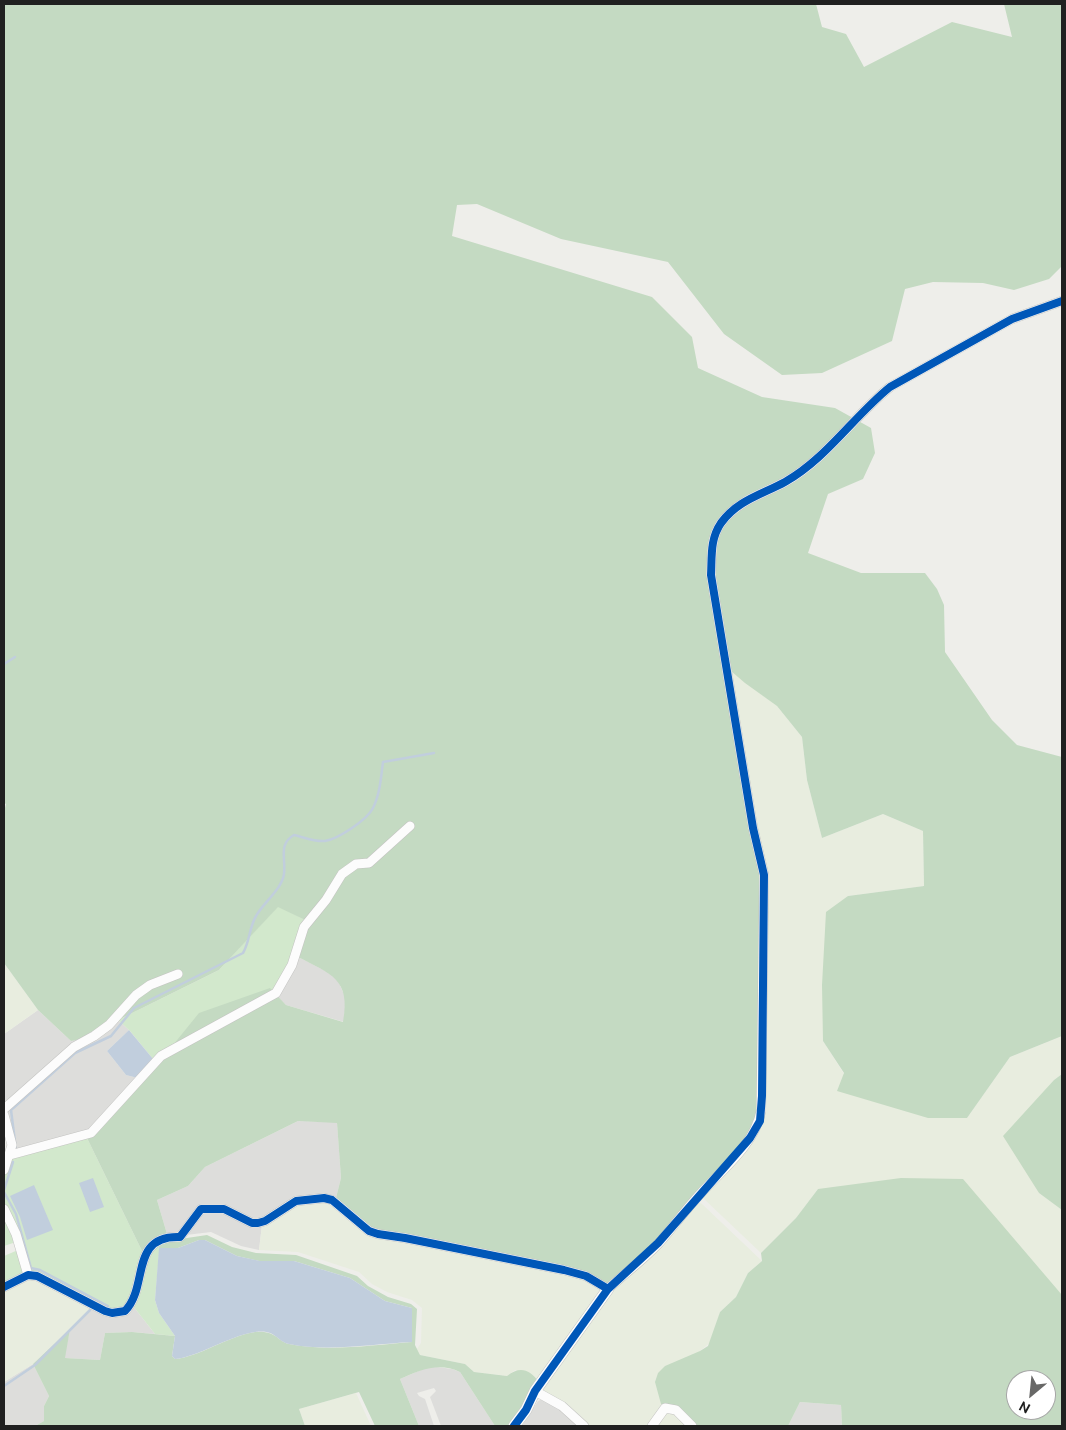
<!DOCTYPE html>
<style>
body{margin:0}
#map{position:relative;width:1066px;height:1430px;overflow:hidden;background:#eeeeea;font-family:Ubuntu,sans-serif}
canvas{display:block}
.frame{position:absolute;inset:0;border:5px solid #202020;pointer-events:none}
.north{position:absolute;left:1006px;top:1370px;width:50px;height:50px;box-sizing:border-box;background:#fff;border:1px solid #a6a6a6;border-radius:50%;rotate:208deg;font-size:14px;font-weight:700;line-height:20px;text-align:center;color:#202020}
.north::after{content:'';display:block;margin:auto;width:18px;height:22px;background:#686867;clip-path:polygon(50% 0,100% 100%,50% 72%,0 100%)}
</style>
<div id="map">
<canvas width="1066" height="1430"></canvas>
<div class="frame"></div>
<div class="north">N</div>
</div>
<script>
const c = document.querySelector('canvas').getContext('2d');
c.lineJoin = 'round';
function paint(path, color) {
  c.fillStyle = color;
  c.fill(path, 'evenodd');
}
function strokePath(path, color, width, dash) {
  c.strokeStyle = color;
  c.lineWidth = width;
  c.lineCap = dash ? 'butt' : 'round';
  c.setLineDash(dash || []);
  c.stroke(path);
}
const residential = new Path2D(`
 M298,957L336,976L346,999L344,1022L286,1005L276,995Z
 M38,1010L71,1041L118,1020L129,1030L107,1051L126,1075L138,1078L91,1131L18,1151L14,1149L4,1108V1034Z
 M298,1121L337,1122L341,1178L336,1198L262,1225L259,1250L241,1246L211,1232L186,1235L167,1234L157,1200L188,1186L205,1167Z
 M133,1306L155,1334L132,1332L105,1333L100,1360L64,1358L70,1329L92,1308Z
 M33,1364L49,1396L44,1406V1421L35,1426H5L4,1382Z
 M430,1366L452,1369L460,1372L495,1426H441L430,1397L436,1391L434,1388L417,1393L419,1396L425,1399L434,1426H419L400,1379Z
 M545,1398L581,1426H522L538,1401Z
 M800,1402L841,1405L842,1426H788Z`);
const farmland = new Path2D(`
 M729,669L777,706L802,737L807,780L822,838L883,814L923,831L924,886L848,896L823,1041L844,1074L967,1118L1010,1057L1062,1036V1074L1054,1080L1033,1105L1039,1193L1062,1210V1295L1055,1289L818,1189L796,1218L761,1253L704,1199L702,1195L755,826Z
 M4,963L38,1010L4,1034Z
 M696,1201L702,1204L762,1261L748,1273L736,1297L720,1312L712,1341L700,1351L661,1404L662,1408L650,1426H588L574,1412L539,1390L610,1290Z
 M330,1202L396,1238L585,1277L602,1290L539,1382L515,1370L507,1376L474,1372L465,1364L420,1355L417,1349L421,1343L422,1308L412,1300L387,1292L372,1284L359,1272L298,1252L259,1250L262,1225L297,1204Z
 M32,1278L92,1308L33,1364L4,1382V1291L27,1279Z
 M356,1393L371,1426H305L299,1409Z
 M670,1409L690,1426H655Z`);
const grass = new Path2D(`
 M278,906L305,920L293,956L273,991L153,1059L130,1031L118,1020L219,970Z
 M87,1138L143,1253L133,1294L122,1310L114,1311L30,1272L14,1220L4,1202V1175L13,1156Z
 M4,1211L16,1242L4,1246Z
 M160,1242L155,1300L159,1313L175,1336L155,1334L133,1306L146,1259Z
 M18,1250L23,1271L22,1277L4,1286V1256Z`);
const forest = new Path2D(`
 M4,4H816L822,27L846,34L864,67L952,22L1012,37L1004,4H1062V266L1049,279L1014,290L983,283L933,282L905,289L892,341L822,373L782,375L724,334L668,262L561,239L477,204L457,205L452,236L652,297L692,337L698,368L762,397L835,408L871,428L875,453L863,479L828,494L808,553L861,573H925L937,589L944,605L945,652L992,720L1017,745L1062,757V1036L1010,1057L967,1118H928L837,1091L844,1073L823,1041L822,985L826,912L848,896L924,886L923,831L883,814L822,838L807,780L802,737L777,706L745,683L724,665L762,877L757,1120L746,1141L654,1245L608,1285L581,1271L378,1232L369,1227L336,1198L341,1178L337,1123L298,1121L205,1167L188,1186L157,1200L167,1234L154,1238L143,1253L87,1138L169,1050L199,1013L270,988L286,1005L343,1022C351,979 331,974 298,957L305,920L278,907L219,970L118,1020L105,1034L71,1041L38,1010L4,963V812L6,804L4,803Z
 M1062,1074V1210L1039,1193L1003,1136L1054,1080Z
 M901,1178L963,1179L1062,1295V1426H842L841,1405L800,1402L788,1426H695L689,1419L661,1404L655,1382L658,1373L665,1366L700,1351L708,1346L720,1312L736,1297L748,1273L762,1261L761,1253L796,1218L818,1189ZM1016,1380H1046V1410H1016Z
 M207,1235L232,1247L256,1253L296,1255L357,1276L368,1286L388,1297L411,1304L417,1309L415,1345L420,1355L465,1364L474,1372L507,1376C520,1366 529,1369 539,1382L508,1426H495L460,1372C438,1362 421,1370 400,1379L419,1426H375L359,1392L299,1409L305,1426H35L44,1421V1406L49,1396L33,1364L70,1329L65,1358L100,1360L105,1333L132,1332L175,1336L172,1356L175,1359C199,1357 228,1336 255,1332C276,1330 277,1341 289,1344C328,1352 373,1345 412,1342V1308L385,1301L350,1278L294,1261H259L237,1256L205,1240H199L178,1248H159L160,1242Z`);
const water = new Path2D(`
 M129,1030L153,1059L138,1078L126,1075L107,1051Z
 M93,1178L104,1207L90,1212L79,1183Z
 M34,1185L53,1230L27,1240L20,1217L10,1196Z
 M199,1240H205L237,1256L260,1261H294L350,1278L385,1301L412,1308V1342C373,1344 328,1352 289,1344C276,1341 276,1329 255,1332C228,1336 198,1357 175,1359L172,1356L175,1336L159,1313L155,1300L159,1248H178Z`);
const stream = new Path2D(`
 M4,664L15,657
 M16,1150L11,1110L75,1053L111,1036L134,1008L243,953C250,941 249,928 256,916C263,903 282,889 284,874C286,858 278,844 294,835C303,837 315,842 325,841C338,839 367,820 373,808C380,794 381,777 383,762L434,753
 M4,1190L13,1162
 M4,1192L16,1214L31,1268L40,1270L108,1306
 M4,1386L35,1365L90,1310`);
const minor = new Path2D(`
 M4,1109L74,1047L94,1036L109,1025L136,995L150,985L178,974
 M4,1115L12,1145L4,1170
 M10,1155L91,1133L161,1056L276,993L292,965L304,927L326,900L342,874L356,864L369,863L410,826
 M4,1209L16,1234L28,1275
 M4,1287L28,1275L37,1276L105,1311L112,1313L125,1311C149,1287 129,1235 180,1237L201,1209H224L252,1223H258L265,1221L296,1201L324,1198L332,1200L369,1231L378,1234L405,1238L564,1270L586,1276L608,1289C624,1274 643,1260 659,1243C673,1227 686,1209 701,1193C723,1169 755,1144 761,1111L764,875L753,828L711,575C712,556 710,539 721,523C738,500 761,495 785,482C826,459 854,416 890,387L1012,319L1062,301
 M535,1391L562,1406L584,1426
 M652,1426L665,1408L676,1410L692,1426`);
const tertiary = new Path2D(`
 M514,1426L526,1410L535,1391L608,1289`);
const cycleway = new Path2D(`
 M4,1287L28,1275L37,1276L105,1311L112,1313L125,1311C149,1287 129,1235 180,1237L201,1209H224L252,1223H258L265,1221L296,1201L324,1198L332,1200L369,1231L378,1234L405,1238L564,1270L586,1276L608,1289
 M514,1426L526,1410L535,1391L608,1289L658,1243L750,1138L760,1121L762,1096L764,875L753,828L711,575C712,556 710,539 721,523C738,500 761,495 785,482C826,459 854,416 890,387L1012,319L1062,301`);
paint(residential, '#dddddb');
paint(farmland, '#e8eddf');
paint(grass, '#d2e8cc');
paint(forest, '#c4dac2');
paint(water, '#c1cedd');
strokePath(stream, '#c1cedd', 2.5);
strokePath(minor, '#c4c4c2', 10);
strokePath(tertiary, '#c4c4c2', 12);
strokePath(minor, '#fcfcfc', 9);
strokePath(tertiary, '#fcfcfc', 11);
strokePath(cycleway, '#0057b8', 8);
</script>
